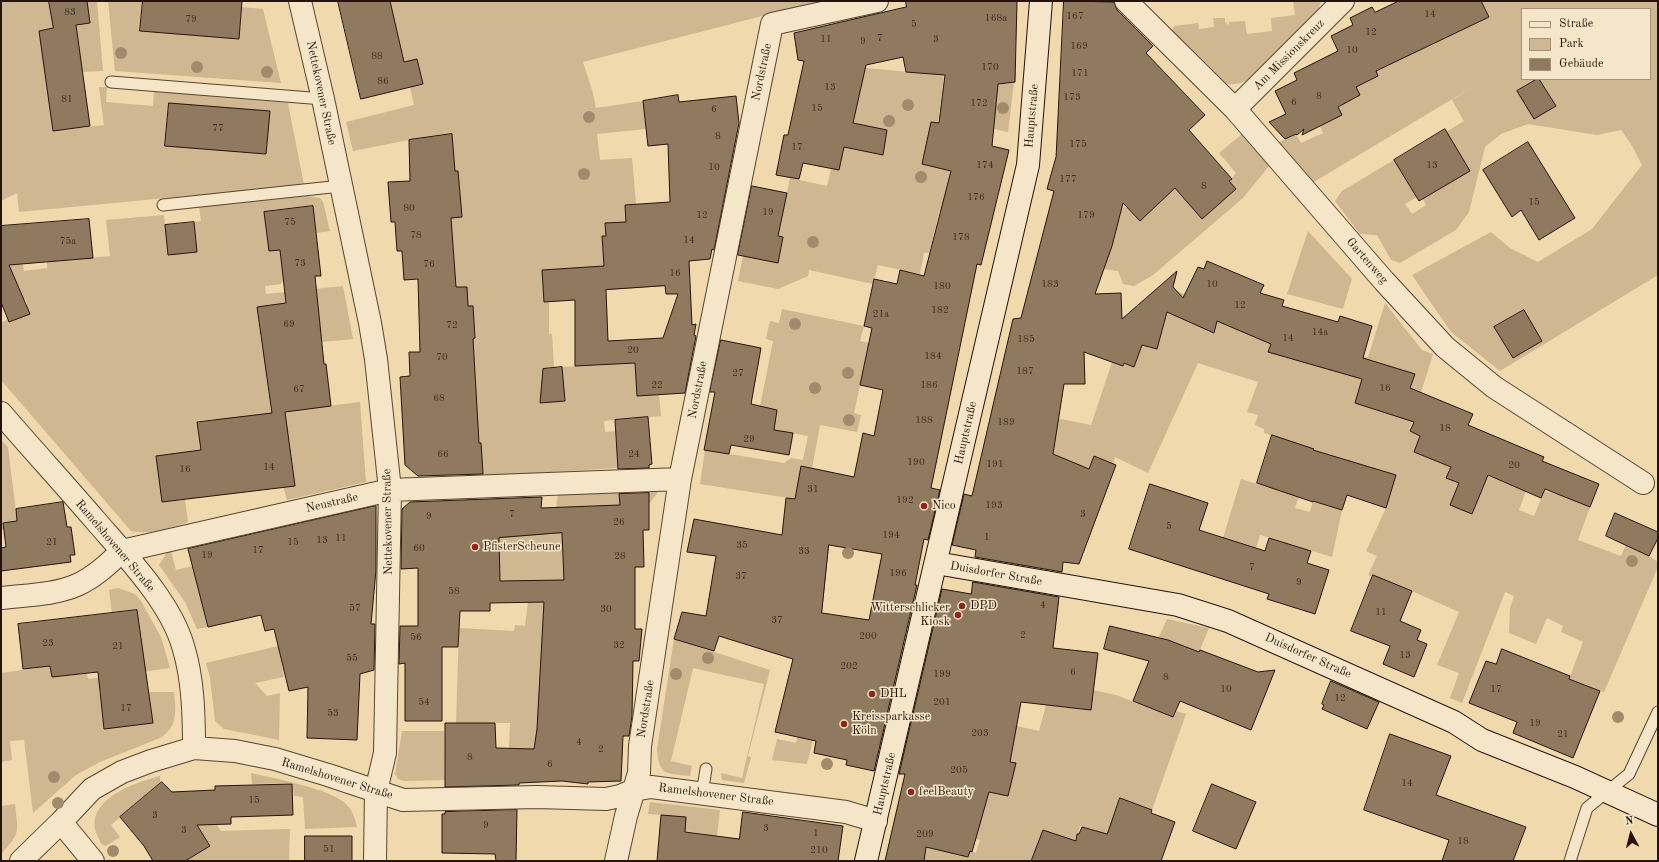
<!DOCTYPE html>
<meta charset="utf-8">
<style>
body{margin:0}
#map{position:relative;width:1659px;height:862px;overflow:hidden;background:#f0d9ac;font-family:"Old Standard TT",serif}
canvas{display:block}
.frame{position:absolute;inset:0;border:2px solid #26130b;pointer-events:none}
.legend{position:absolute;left:1521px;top:8px;width:130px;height:72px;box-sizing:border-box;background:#f5e6c9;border:1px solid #a2927d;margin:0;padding:5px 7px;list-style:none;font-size:12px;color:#26130b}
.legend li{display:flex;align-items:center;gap:8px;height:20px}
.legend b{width:20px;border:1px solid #a2927d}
.north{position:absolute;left:1611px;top:814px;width:40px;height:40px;-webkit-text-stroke:3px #f5e6c9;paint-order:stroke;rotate:353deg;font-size:11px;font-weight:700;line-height:16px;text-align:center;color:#26130b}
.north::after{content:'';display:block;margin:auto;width:14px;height:18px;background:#26130b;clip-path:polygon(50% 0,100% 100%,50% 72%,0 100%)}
</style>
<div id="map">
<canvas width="1659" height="862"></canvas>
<div class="frame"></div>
<ul class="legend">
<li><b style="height:5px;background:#f5e6c9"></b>Straße</li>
<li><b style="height:11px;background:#ceb791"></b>Park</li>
<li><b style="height:11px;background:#8f7a5f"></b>Gebäude</li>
</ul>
<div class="north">N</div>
</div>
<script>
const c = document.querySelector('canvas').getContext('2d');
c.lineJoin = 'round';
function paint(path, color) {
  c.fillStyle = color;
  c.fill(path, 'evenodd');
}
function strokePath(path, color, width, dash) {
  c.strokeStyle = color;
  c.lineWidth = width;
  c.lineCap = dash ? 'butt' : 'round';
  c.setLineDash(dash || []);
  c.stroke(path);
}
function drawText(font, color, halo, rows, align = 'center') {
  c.font = font + ' "Old Standard TT",serif';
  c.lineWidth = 3;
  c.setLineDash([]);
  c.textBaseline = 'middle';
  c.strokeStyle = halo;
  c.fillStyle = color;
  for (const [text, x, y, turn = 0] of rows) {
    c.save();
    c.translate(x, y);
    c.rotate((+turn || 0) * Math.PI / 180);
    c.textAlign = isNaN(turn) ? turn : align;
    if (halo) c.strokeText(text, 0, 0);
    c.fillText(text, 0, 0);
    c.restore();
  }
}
const green = new Path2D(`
 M1,1H49L53,28L39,31L53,131L104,125L99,87H107L106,102L153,106L154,90L288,103L304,185L19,212L17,193L1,201Z
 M87,1H97L103,71L82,72L76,25L90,23Z
 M108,1H143L140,31L239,39L242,7L263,9L281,83L115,71Z
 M386,1H821L583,62L592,90L596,108L643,101L646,129L597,134L600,160L632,158L636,204L625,205L626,222L605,223L606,236H602L603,255L638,252L664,263L542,270L544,302H549V334H552L554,368L543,369L540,403L565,401L562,367L635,363L637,396L659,395L661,416L604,421L605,432L615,431L618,468L470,477L469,471L481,443H479L473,339L475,338L473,306H468L466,287L448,288L435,219L462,217L458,171H455L452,134L409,140L353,151L346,122L414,105L410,87L423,84L417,59L404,62L398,37L379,42Z
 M1293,1H1321L1318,11L1251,78C1243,83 1237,85 1227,84L1196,53L1192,57L1168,35L1173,29L1174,26L1198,23L1199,29L1214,27L1213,18H1225V22L1229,25V22L1245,21L1247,34L1272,31L1271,18L1295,15Z
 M1481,1H1658V275L1500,371L1451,332L1412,275L1491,232L1510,248L1538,262L1592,229L1642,165L1631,144L1621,130L1597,135L1528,124L1501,134L1485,147L1469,212L1456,230L1400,263L1391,260L1377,235L1360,234L1335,201L1342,191L1394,160L1417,197L1405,204L1412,214L1426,205L1423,199L1470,171L1446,132L1464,121L1452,100L1476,85L1312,183L1277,143L1296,134L1301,143L1323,133L1320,126L1342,115L1338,107L1360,95L1356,87L1378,76L1374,68L1410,55L1489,17ZM1522,9H1650V79H1522Z
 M854,67L944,75L938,123L931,122L922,164L960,173L951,211L940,209L929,253H924L920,274L878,265L873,284L809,270L808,276L778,289L738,281L743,256L778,263L783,238L778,236L790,178L827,186L831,169L839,170L844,147L883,155L887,130L864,126L853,127L862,81Z
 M998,80L1014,82L1008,132L969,124Z
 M1242,134L1269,166L1243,198L1153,275L1134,286L1123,284L1118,271L1104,269L1114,238L1122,207L1128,208L1140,221L1146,215L1181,160L1202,219L1236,189L1229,181L1236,173L1219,153Z
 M307,196L320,198L323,202L330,231L316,233L313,206L264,212L269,250H280L283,280L281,284L265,286L266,294L343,286L353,339L322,342L317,300L257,307L262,349L273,348L266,372L272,413L360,402L366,482L287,500L283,486L216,419L197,421L199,440H202L203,450L156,456L162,502L185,500L188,522C169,529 152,535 131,531L1,380V323L8,319L10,322L28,314L26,299L1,308V271L22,259L24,271L47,268V262L110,256L106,220L164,215L168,255L196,252L194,222L201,221L199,207Z
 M1308,231L1352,279L1343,309L1287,294Z
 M1177,291L1185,295L1176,316L1212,332L1217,321L1277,324L1269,352L1368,357L1385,303L1422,350L1433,354L1409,431L1420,436L1414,452L1451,467L1447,478L1459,483L1450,505L1486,479L1488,476L1526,491L1519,510L1534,516L1544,491L1560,495L1590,507L1578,540L1621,556L1626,545L1649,556L1658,562V567L1604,692L1569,679L1583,642L1561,632L1563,626L1547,618L1536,644L1509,633L1510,608L1514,596L1505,592L1462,703L1450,698L1459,673L1437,665L1459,612L1396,584L1368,575L1377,556L1366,551L1386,508L1313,450V449L1264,433V429L1255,425L1258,415L1247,412L1258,382L1198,363L1148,473L1115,457L1113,464L1094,456L1078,492L1021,438L1056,418L1091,425L1112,362L1123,366L1142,345L1157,349L1162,330L1144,318Z
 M782,309L864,326L860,341L873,344L866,358L854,413L861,415L857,432L820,425L812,468L801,466L795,499L700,484L705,450L784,463L791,458L803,460L808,436L756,427L773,341L766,339L770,321L779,323Z
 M1,440L8,447L17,521L3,523L4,529L1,530Z
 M1272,475L1304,481L1295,508L1310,512L1313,501L1342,510L1332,557L1260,535L1256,548L1223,538L1241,479L1268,487Z
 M658,492L649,504L588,506L589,532L564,580L541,665L536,750L509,748L510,723H456L459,628L514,631L515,625L525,626L528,602L527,581H487L500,558L499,533L536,535L556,534V507L558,494Z
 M171,551L176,570L193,566L208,627L197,629L185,602L159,565L167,552Z
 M118,588L135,594L141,601L161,637L170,668L142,672L144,662L137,610L112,613L109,590Z
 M1167,619L1209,628L1199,652L1159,637Z
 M674,639L770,670L748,756L751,757L744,783L722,780L721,773L742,778L764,684L693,668L671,761L692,766L690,776C667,773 659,777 657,749Z
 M278,646L284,677L255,683L267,696L280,693L279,740L224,729L215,721L210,678L206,663Z
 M50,666L52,677L87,674L88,679L133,673V683L99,687L104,729L153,723L149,692H174C176,711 178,727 160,738L100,762L76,775L33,813L24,740L10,741L12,760L1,762V673Z
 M1093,690L1116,695L1173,717L1176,711L1186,714L1152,810L1120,799L1113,819L1127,825L1099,853L1103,833L1080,826L1076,841L1043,831L1030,861H924L926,847L968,857L970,851L976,853L980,840L976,839L963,787L1008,796L1015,763L1000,760L1017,726L1039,731L1046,705L1091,710Z
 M402,731H444L445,780L404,781L398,779L395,774Z
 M797,737L813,740L807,764L772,760L777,739L796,743Z
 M251,773C273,778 330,789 345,803C352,809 355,818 357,827L305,829L303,797L294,796L292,783L252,784Z
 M160,776V783L111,825L120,837L106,846L101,844C99,839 96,834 95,829C90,797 137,782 160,776Z
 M650,802L720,810L717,836L685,831L661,815L648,814Z
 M15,804C18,833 21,832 1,854V806Z
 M191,814L216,824L221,831L290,829L289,861H185L210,846Z`);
const building = new Path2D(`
 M49,1H87L90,23L76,25L90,126L53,131L39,31L53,28Z
 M143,1H242L239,39L140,31Z
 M338,1H390L404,62L417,59L423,84L361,99Z
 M906,1H1017L1015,82L998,84L992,146L1009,150L981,265L977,264L931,488L940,490L928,540L924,539L915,585H917L874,771L846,765L847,760L814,753L816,741L775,732L793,659L719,636L714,651L674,639L682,612L706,616L716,556L687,552L694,519L782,535L786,498L795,499L801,466L854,477L863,433L874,436L883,390L860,385L872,328L864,326L874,279L897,284L900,270L924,276L951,171L922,164L931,122L939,123L945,75L906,72L903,57L866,65L853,123L887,130L883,155L844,147L839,170L803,163L799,179L776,175L784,135H788L804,61L798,60L794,33L906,7ZM829,545L882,554L869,620L822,613Z
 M1064,1L1114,2L1117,10L1153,46L1146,53L1205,115L1189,130L1232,179L1229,181L1236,189L1202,219L1175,188L1140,221L1123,203L1112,246L1095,294L1121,293L1122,319L1177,271L1173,287L1183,298L1198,267L1204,269L1207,261L1264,285L1260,293L1284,300L1282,306L1338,322L1340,316L1372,326L1363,358L1415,374L1410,388L1473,414L1468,425L1544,457L1542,461L1599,484L1590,507L1545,489L1541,498L1488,475L1472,514L1450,505L1459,483L1446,478L1451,467L1414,452L1420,436L1410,431L1414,422L1355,403L1362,379L1268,352L1271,344L1217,321L1214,333L1167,312L1157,349L1142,345L1134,367L1124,363L1123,366L1084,352L1085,384H1064L1053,454L1089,469L1094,456L1116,465L1079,564L1063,562L1062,572L975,557L976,550L952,545L964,494L972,496L1013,319L1021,318L1054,191L1047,189L1056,157Z
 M1399,1H1481L1489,17L1376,71L1378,76L1356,87L1360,95L1338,107L1342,115L1302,135L1304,129L1297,135L1296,134L1285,139L1269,122L1286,114L1275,91L1297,80L1294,73L1338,51L1331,36L1353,25L1350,18L1372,7L1375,12Z
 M1537,79H1539L1556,106L1534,119L1517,91Z
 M678,95L679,102L736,96L739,123L714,250L712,249L710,259L689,261L692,325L696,324L694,335L696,336L685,393L637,396L635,363L575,366V300L544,302L542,270L604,266L602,236H606L605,223L626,222L625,205L670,202L668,144L648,146L643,101ZM665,286L666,294H678L663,338L608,341L606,290Z
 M169,103L270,111L266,154L165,146Z
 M1445,129L1470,171L1419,201L1394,160Z
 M452,134L455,171H458L462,217L451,218L456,287H467L468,306H473L475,338L473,339L479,443H481L483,474L418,476L405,465L400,377L410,376L409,352H420L418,279L404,280L402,251H397L395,222H391L388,182L410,181L409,140Z
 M1528,142L1575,218L1539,240L1521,210L1512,217L1483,170Z
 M752,186L787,193L778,236L783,237L778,263L738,255Z
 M313,206L321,276H315L324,364H326L331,406L285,412L295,486L162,502L156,456L201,450L197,422L272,413L257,307L286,303L280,250L269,251L264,212Z
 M89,219L93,258L9,265L30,314L9,322L1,302V226Z
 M194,222L197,252L168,255L165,225Z
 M1524,310L1542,341L1513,358L1494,327Z
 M721,340L761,348L751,404L777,410L774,430L793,433L789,455L731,445L729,454L704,450L715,392H710Z
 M562,367L565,401L540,403L543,369Z
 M648,417L652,464L649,465V468L618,469L615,420Z
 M1272,435L1314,449L1313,450L1396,475L1386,508L1347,495L1342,510L1313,501V502L1257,483Z
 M1150,484L1208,503L1199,530L1265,551L1269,538L1311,551L1307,563L1329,570L1315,614L1267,599L1269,594L1129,549Z
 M649,493V530H643L644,567H635V629H642L639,661H633L632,716L629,736H623L621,781L588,782V784L562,781L519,783V785L445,787V723H495L496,748L534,749L537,729L544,602L490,603V611H460L458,647H442V721H405V663L399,664L400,626H418V568L401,569L402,509L410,502L542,497L541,508L620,505L619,494ZM562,533L564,580L500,581L499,538Z
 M63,502L67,527H71L75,555H70L71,562L1,571V548L6,547L3,523L17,521L16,509Z
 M376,506V570L371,624H375L374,670L360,674L357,740L307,738L308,687L289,691L274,629L265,631L261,615L208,627L188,549Z
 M1615,513L1658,532V538L1649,556L1606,536Z
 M1373,575L1412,591L1400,621L1421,630L1417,640L1427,644L1414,677L1383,664L1390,646L1351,631Z
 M973,582L1059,597L1053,648L1098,653L1091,710L1021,702L1010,762L1016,763L1008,796L989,792L972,852L970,851L968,857L926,847L924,861H885L905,774H899L942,589L971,594Z
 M137,610L153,723L104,729L98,672L52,677L50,666L23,669L18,624Z
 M1110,626L1168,640L1199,652L1200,650L1258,672L1275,670L1251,730L1180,701L1173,717L1133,701L1149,661L1104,649Z
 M1502,649L1570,676L1569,679L1600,691L1573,758L1513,733L1517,722L1469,703L1486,661L1496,664Z
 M1331,681L1379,702L1367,729L1322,709L1324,705L1322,704Z
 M1390,734L1451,756L1436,795L1526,827L1513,861H1442L1449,840L1364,810Z
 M162,782L172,792L215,790V786L292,784L293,815L231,817V824L197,825L210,846L185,861H153L144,846L120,817Z
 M1212,784L1256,802L1236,849L1193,831Z
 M1120,798L1152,810L1151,813L1175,822L1161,861H1031L1043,830L1076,841L1077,834H1079L1082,827L1107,834Z
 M517,810L516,861H496L495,854L442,853V814H445V812Z
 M743,812L843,826L838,861H657L661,815L686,817L685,832L739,839Z
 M305,836H352V861H305Z`);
const lane = new Path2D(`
 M111,82L323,99
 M163,205L341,186
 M702,794L706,769
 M1570,861L1587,808L1629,774L1658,712`);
const street = new Path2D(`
 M300,1L323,99L370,323L376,359L390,490L385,753L376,791L375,861
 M1126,1L1235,109L1384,281L1445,347L1494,387L1643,483
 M1235,109L1343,1
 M1,413C32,449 64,484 95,520C125,555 170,601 183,646C193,678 194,714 194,748
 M1,598C26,595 54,595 77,585C95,577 108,564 122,551L390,490L680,479
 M61,822L93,861
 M21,861L61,822L92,789L122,772L151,761L194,748L235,751L275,759L328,775L403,800L537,797L606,799L620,796L634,790L651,787L846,812L876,821
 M616,861L626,816L639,773L640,746L680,479L772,24L877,1`);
const secondary = new Path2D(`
 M936,563L1178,605L1228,621L1454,722L1482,740L1575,777L1658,815
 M866,861L1028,165L1041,1`);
const trees = [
 [121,53],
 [197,67],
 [267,72],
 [908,105],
 [1003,108],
 [589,117],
 [889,121],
 [584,174],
 [921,177],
 [813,242],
 [795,324],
 [848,373],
 [815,388],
 [849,420],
 [848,553],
 [1632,561],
 [708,658],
 [676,674],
 [1618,717],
 [827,764],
 [54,777],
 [58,803],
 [113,851]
];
const markers = [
 [924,506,4,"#8f2418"],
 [475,547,4,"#8f2418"],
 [962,606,4,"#8f2418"],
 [958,615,4,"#8f2418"],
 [872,694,4,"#8f2418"],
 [844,724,4,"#8f2418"],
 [911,792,4,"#8f2418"]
];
const numberNames = [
 ["83",70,12],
 ["14",1430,14],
 ["167",1075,16],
 ["168a",996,18],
 ["79",191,19],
 ["5",914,24],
 ["12",1371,32],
 ["7",880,38],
 ["11",826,39],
 ["3",936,39],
 ["9",863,41],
 ["169",1079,46],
 ["10",1352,50],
 ["88",377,56],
 ["170",990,67],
 ["171",1080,73],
 ["86",383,81],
 ["13",830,87],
 ["8",1319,96],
 ["173",1072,97],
 ["81",67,99],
 ["6",1294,102],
 ["172",979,103],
 ["15",817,108],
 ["6",714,109],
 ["77",218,128],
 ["8",718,136],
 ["175",1078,144],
 ["17",797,147],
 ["174",985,165],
 ["13",1432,165],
 ["10",714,167],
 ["177",1068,179],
 ["8",1204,186],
 ["176",976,197],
 ["15",1534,202],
 ["80",409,208],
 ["19",768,212],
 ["12",702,215],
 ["179",1086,215],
 ["75",290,222],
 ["78",416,235],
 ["178",961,237],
 ["14",689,240],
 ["75a",68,241],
 ["73",300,263],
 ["76",429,264],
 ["16",675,273],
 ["183",1050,284],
 ["10",1212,284],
 ["180",942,286],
 ["12",1240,305],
 ["182",940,310],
 ["21a",881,314],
 ["69",289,324],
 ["72",452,325],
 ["14a",1320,332],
 ["14",1288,338],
 ["185",1026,339],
 ["20",633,350],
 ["184",933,356],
 ["70",442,357],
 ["187",1025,371],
 ["27",738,373],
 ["22",657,385],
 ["186",929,385],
 ["16",1385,388],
 ["67",299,389],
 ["68",439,398],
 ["188",924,420],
 ["189",1006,422],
 ["18",1445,428],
 ["29",749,439],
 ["66",443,454],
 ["24",634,454],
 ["190",916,462],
 ["191",995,464],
 ["20",1514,465],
 ["14",269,467],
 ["16",185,469],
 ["31",813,489],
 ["192",905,500],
 ["193",994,505],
 ["7",512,514],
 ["3",1083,514],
 ["9",429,516],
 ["26",619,522],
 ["5",1169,526],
 ["194",891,535],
 ["1",987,537],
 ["11",341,538],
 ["13",322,540],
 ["21",52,542],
 ["15",293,542],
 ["35",742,545],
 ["60",419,548],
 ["17",258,550],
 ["33",804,551],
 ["19",207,555],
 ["28",620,556],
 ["7",1252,567],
 ["196",898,573],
 ["37",741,576],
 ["9",1299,582],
 ["58",454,591],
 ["4",1043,605],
 ["57",355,608],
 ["30",606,609],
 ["11",1381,612],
 ["37",777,620],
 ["2",1023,635],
 ["200",868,636],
 ["56",416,637],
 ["23",48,643],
 ["32",619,645],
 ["21",118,646],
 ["13",1405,655],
 ["55",352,658],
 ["202",849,666],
 ["6",1073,672],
 ["199",942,674],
 ["8",1166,677],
 ["10",1226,689],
 ["17",1496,689],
 ["12",1340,698],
 ["54",424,702],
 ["201",942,702],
 ["17",126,708],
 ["53",333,713],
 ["19",1535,723],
 ["203",980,733],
 ["21",1563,734],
 ["4",579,742],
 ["2",601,749],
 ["8",470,757],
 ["6",550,764],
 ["205",959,770],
 ["14",1407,783],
 ["15",254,800],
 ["3",155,815],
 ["9",486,825],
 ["3",766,828],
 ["3",184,830],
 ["1",816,833],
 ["209",925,834],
 ["18",1463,841],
 ["51",329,849],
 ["210",819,850]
];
const streetNames = [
 ["Am Missionskreuz",1289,55,-45],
 ["Nordstraße",762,72,-78],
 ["Nettekovener Straße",321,93,78],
 ["Hauptstraße",1032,116,-85],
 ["Gartenweg",1367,261,49],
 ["Nordstraße",698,390,-79],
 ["Hauptstraße",966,433,-77],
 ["Neustraße",332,503,-13],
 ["Nettekovener Straße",388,522,-91],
 ["Ramelshovener Straße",115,546,50],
 ["Duisdorfer Straße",996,574,10],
 ["Duisdorfer Straße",1308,656,24],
 ["Nordstraße",646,709,-81],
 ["Ramelshovener Straße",337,779,17],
 ["Hauptstraße",885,784,-77],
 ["Ramelshovener Straße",716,795,7]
];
const poiNames = [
 ["Nico",932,506],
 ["PfisterScheune",483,547],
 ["DPD",970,606],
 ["Witterschlicker",950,608,"right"],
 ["Kiosk",950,622,"right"],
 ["DHL",880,694],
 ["Kreissparkasse",852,717],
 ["Köln",852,731],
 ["feelBeauty",919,792]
];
paint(green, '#ceb791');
paint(building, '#8f7a5f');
strokePath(building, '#26130b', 1);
strokePath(lane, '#584433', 13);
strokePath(street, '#584433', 24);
strokePath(secondary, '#26130b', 24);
strokePath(lane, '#f5e6c9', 11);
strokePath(street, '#f5e6c9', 22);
strokePath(secondary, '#f5e6c9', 22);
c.fillStyle = '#a18b6d';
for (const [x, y] of trees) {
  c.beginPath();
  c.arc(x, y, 6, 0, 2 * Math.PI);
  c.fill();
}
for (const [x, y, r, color] of markers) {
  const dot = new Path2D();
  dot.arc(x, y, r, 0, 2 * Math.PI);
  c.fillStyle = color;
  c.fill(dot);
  strokePath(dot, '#f5e6c9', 1.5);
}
drawText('10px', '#402d20', null, numberNames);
drawText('12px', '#26130b', '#f5e6c9', streetNames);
drawText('12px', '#26130b', '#f5e6c9', poiNames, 'left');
</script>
